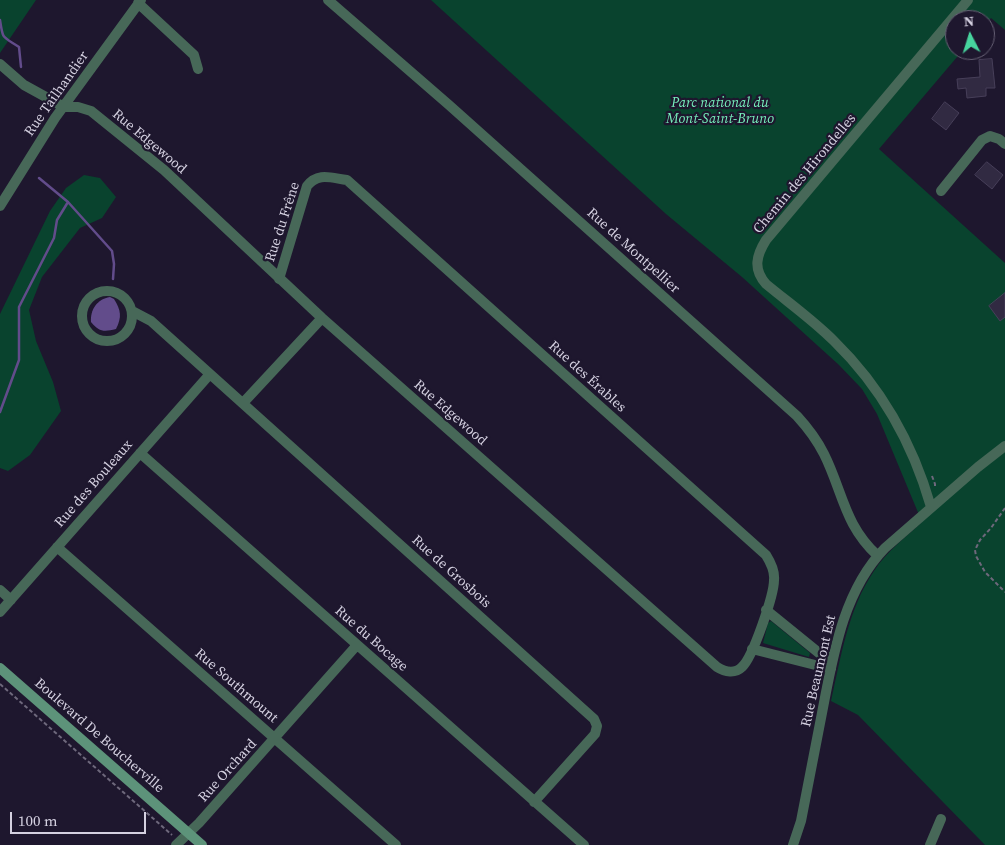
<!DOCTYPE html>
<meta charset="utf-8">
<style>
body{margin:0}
#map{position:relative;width:1005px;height:845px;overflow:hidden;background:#1e172e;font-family:"Source Serif 4",serif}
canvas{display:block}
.north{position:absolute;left:945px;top:10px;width:50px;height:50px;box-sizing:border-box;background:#1e172e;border:1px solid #676175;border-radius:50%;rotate:355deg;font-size:14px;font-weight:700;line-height:20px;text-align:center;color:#d4d0e0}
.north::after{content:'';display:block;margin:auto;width:18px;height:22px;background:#47d49e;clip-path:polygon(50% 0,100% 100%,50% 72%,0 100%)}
.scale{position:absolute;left:10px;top:812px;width:136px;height:22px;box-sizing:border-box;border:2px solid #d4d0e0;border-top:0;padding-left:6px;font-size:15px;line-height:18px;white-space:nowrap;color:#d4d0e0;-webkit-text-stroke:4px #1e172e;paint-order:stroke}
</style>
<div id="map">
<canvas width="1005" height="845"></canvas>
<div class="north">N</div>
<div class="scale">100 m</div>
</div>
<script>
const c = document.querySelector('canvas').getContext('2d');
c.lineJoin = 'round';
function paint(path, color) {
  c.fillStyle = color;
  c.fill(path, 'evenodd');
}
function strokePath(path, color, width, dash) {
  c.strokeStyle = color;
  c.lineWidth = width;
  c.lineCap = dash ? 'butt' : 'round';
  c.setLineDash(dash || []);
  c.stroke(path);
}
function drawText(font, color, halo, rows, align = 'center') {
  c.font = font + ' "Source Serif 4",serif';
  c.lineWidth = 4.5;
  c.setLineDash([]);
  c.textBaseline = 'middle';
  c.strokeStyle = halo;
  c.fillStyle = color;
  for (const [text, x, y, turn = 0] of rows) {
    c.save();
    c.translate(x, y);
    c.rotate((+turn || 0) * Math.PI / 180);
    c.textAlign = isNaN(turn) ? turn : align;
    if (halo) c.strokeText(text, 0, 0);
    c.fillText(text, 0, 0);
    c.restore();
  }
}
const green = new Path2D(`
 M0,0H36L0,53Z
 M431,0H1005V30L991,18L985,24V20H955V50H963L879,149L1005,263V845H985L858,715L831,701C841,657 848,609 874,571C886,552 906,537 922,522L877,414L862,389L839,365L742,277L666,214Z
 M84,175L100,178L116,197L102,218L80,228L42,277L29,310L36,341L53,382L61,411L30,455L8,471L0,468V314L50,211L66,188Z
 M771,621L810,653L809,657L763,643L768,623Z`);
const water = new Path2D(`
 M110,297L114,299C121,310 122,317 116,329C104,332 99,332 91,322C90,310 97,299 110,297Z`);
const stream = new Path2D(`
 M0,20C3,40 2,36 19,47L21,67
 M68,202L112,251L114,264L113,279
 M0,412L19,360V307L54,238L57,220L68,202L39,178`);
const building = new Path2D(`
 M992,59L995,88H986V96L967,98L966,88L958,89L957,79L980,77L979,60Z
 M945,102L959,113L946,130L932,119Z
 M987,162L1003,175L992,189L975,175Z
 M1005,293V317L1000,321L989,306Z`);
const path = new Path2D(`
 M932,476L935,484V488
 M1005,508L991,528L980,540L975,550L976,556L985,572L1005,592
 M0,684L172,835`);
const street = new Path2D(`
 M328,0L449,105L797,416C808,428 817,440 824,454C843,492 844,525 878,556
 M138,3L194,55L198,69
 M0,64L24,85L64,107H78L91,111L164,170L322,318L717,667C725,672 735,674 742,667C753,657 774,595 774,580C775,571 771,563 766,555L347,180C331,178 318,172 307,186L279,279
 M941,191L982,140L990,136L999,139L1005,144
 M0,206L55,118L141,0
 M82 316a25 25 0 1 1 50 0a25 25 0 1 1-50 0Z
 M132,311L151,321L594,719L597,726L595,734L534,802
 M243,403L322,318
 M140,453L584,845
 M931,507C913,444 881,387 834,341C813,320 789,303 766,284C753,269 756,256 766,240L968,0
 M57,547L396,845
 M0,590L11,600
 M766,610L819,653L833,659
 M0,612L210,374
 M752,649L831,669
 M176,845L199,823L357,645
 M793,845L801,821C808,785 815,749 822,713C833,656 843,591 885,548L978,467L1005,446
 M930,845L941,819`);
const secondary = new Path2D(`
 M0,668L202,845`);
const streetNames = [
 ["Rue Tailhandier",57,94,-55],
 ["Rue Edgewood",149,142,40],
 ["Chemin des Hirondelles",805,174,-50],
 ["Rue du Frêne",283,222,-72],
 ["Rue de Montpellier",633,251,42],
 ["Rue des Érables",587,377,42],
 ["Rue Edgewood",450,413,41],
 ["Rue des Bouleaux",94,484,-49],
 ["Rue de Grosbois",451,572,42],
 ["Rue du Bocage",371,639,41],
 ["Rue Beaumont Est",819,671,-77],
 ["Rue Southmount",236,686,41],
 ["Boulevard De Boucherville",99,736,41],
 ["Rue Orchard",228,771,-48]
];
const parkNames = [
 ["Parc national du",720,103],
 ["Mont-Saint-Bruno",720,119]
];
paint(green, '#09432e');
paint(water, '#624c8b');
strokePath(stream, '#624c8b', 2.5);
paint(building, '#312a42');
strokePath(building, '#473f59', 1);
strokePath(path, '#6e687c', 2, [4, 2.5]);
strokePath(street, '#476858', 10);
strokePath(secondary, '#5d937a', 10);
drawText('14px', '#d4d0e0', '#1e172e', streetNames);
drawText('italic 14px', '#76eebb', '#1e172e', parkNames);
</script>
